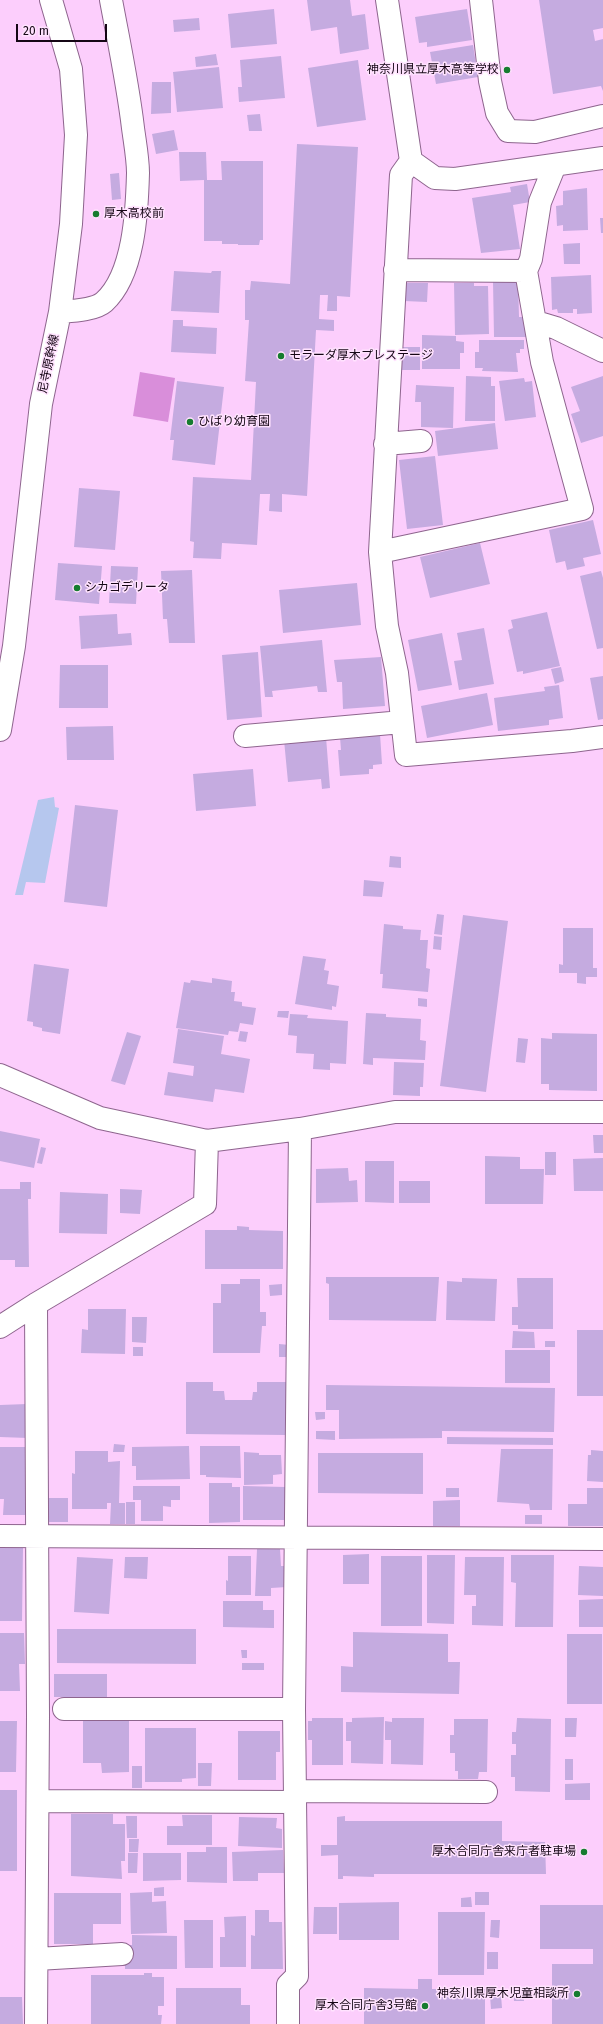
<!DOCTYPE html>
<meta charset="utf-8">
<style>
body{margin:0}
#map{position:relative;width:603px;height:2024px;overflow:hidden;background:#fccefc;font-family:"Fira Sans",sans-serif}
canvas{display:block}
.scale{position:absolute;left:16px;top:24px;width:91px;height:18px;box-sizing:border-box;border:2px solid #150615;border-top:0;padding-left:5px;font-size:12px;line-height:14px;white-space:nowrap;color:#150615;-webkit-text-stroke:3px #ffe2fe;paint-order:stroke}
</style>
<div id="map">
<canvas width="603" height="2024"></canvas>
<div class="scale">20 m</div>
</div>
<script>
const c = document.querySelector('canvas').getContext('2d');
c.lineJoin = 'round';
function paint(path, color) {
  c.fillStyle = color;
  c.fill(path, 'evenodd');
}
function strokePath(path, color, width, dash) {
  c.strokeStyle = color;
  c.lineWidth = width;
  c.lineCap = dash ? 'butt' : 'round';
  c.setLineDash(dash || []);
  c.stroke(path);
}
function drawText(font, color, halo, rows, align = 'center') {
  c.font = font + ' "Fira Sans","Noto Sans JP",sans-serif';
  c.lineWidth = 3;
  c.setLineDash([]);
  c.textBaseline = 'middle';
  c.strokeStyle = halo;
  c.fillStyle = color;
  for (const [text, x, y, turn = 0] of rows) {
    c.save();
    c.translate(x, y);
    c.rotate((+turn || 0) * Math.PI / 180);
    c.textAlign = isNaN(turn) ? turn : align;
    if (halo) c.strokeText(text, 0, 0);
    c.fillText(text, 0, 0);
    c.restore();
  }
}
const green = new Path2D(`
 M140,372L175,378L168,422L133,416Z`);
const water = new Path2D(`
 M54,797L55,807L59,808L45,883L26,882L23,895H15L38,800Z`);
const building = new Path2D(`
 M307,0H350L352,16L365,14L369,49L340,54L337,27L311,31Z
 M539,0H603V28L593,30L595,41L603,39V91L601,86L553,94Z
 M274,9L277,44L231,48L228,14Z
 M467,9L472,40L427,47V42L419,43L415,17Z
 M199,18L200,30L174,32L173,20Z
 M473,45L478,77L436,84L430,52Z
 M216,54L218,65L196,67L195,57Z
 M281,56L285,98L239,102L238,87H242L240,60Z
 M358,60L366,120L317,127L308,68Z
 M219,67L223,108L177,112L173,72Z
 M152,82H171V113L151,114Z
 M260,114L262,131H249L247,115Z
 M174,130L178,150L156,154L152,134Z
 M297,144L358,147L350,297L337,296V311H327L328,295H320L319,319L334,320V331L316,330L307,496L282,494V512L269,511L270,494H260L257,545L222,543L221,559L193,558L194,542L190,541L193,477L251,480L256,382L245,381L249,320H245V290H250L251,281L290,284Z
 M179,152H206L207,180H222L221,161H263V240H260L259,245H238V244H222V241H204V180L180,181Z
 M119,173L121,199L112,200L110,174Z
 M527,184L530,202L513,205L520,249L481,253L472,198L511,192L510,187Z
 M587,188L588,230L563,231V225L557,226L556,206L563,205V191Z
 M600,218H603V233H601Z
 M580,243V264H564L563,244Z
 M174,271L211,273L212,271H221L219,313L171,311Z
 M591,275L592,313L577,314V309H573V313H558L557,309L552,310L551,277Z
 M518,280L519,317H528L531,337H494L493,281Z
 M405,283H428L427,302L404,301Z
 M454,283H474V286H488L489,334L455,335Z
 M173,320H183V326L217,328L216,354L171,352Z
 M422,335L456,336V341L464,342V353H460V369H422Z
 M479,340H524V349H520V353H516L518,372L482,371L483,368H475V352H479Z
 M401,347H420V370H401Z
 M466,376L491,377V386H495V421H465Z
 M603,376V436L581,443L571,414L580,411L571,387Z
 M524,378L525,382L532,381L536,417L505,421L499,381Z
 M177,381L224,387L215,465L172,460L174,440H170Z
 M416,385L454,387L453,428L421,427V402H415Z
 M495,423L498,449L438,456L435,431Z
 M435,456L443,525L407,529L399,460Z
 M79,488L120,491L115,550L74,547Z
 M593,520L601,554L583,558L585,566L567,570L565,561L556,563L549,530Z
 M480,543L490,584L430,598L420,557Z
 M58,563L102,566L99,604L55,600Z
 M111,566L138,567L136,604L109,603Z
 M192,570L195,643H169L167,619H163L161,571Z
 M601,571L603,578V648L597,649L580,576Z
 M357,583L361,625L283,633L279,590Z
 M547,612L560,666L523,674V671L517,672L508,630L513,628L511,620Z
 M117,614L118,634L131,633L132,645L81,649L79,616Z
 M484,628L494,684L459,690L454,661L462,660L457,633Z
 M442,633L452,685L418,691L408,640Z
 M322,640L327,692H318L317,686L272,691L273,697H265L260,646Z
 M258,652L262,717L227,720L222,655Z
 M381,657L385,706L343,709L342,682H337L334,660Z
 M60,665H108V708H59Z
 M561,667L564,681L555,684L551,669Z
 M603,676V719L598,720L590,678Z
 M559,685L563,718L549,720V725L498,731L494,698L545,691L544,687Z
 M487,693L493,725L427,738L421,706Z
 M113,726L114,760H67L66,727Z
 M380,734L382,764L373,765V769H369V774L340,776L338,750H341L340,737Z
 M326,737L330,788L322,789L321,779L288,782L284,740Z
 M253,769L256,806L196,811L193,774Z
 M75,805L118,810L107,907L64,902Z
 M390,856L401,857V868L389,867Z
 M364,880L384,882L382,897L363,896Z
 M437,914L444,915L442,935L434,934Z
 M463,915L508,921L486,1092L440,1086Z
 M384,924L403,926V929L421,930L420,940H428L426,968L430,969L428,992L382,988L383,974H380Z
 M563,928H593V968H597V977H586V984L577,983V973H559V964L563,965Z
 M434,936L442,937L441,950L433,949Z
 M303,956L326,959L324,970L329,971L327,984L339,986L336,1007L332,1006V1010L295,1004Z
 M34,964L69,969L60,1034L42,1031V1028L33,1026V1022L27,1021Z
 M212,978L232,981L231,992H235L234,1001L242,1002V1006L256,1008L253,1025L240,1023L238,1032L229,1031L228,1035L176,1028L184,982L190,983L191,980L212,983Z
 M418,998L427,999V1007L418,1006Z
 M278,1011H289L288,1018L277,1017Z
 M366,1013L386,1014V1017L421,1019L420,1040L426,1041L425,1060L373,1058V1065L363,1064Z
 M290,1014L308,1015L307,1018L348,1021L346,1064L330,1063V1070L313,1069L314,1054L296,1053L297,1036L288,1035Z
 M178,1029L224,1036L221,1054L250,1059L244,1093L215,1089L213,1102L164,1095L168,1072L193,1076L194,1066L173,1063Z
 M240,1031L248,1032L246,1042L238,1041Z
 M127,1032L141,1036L125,1085L111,1081Z
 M552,1033L597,1034V1091L549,1090V1084H541V1038L552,1039Z
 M518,1038L528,1039L525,1063L516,1062Z
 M394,1062L424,1063L423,1087H420V1096L393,1095Z
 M0,1131L40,1139L34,1168L0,1161Z
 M593,1135H603V1153H594Z
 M41,1147L46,1148L42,1164L37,1163Z
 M545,1152H556V1175H545Z
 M485,1156L520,1157V1169H544L543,1204H485Z
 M603,1158V1191H574L573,1159Z
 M365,1161H394V1203L365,1202Z
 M348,1168L349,1181L357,1180L358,1202L316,1203V1169Z
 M399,1181H430V1203H399Z
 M20,1182H31V1199H28L29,1267H15V1260H0V1189H20Z
 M120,1189L142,1190L140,1214L120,1213Z
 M60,1192L108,1194L107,1234L59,1233Z
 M237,1226L249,1227V1230L283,1231V1269H205V1230H237Z
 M326,1277H439L436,1321L329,1320V1284L326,1283Z
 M462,1278L497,1279L495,1321L446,1320L447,1281L462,1282Z
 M517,1278H553V1329H518V1325H512V1307H518Z
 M240,1279H260V1312H266V1326H262L260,1353H213V1303H221V1284H240Z
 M282,1284V1295L270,1296L269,1285Z
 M88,1309H126L125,1354L81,1353L82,1329L88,1330Z
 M132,1317H147L146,1343L132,1342Z
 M577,1330H603V1396H577Z
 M513,1331L534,1332L535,1348H512Z
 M545,1341H555V1347H545Z
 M279,1344L290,1345V1357H279Z
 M133,1347H143V1356H133Z
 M505,1350H550V1383H505Z
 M186,1382H213V1391H224L225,1400H252L253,1392H257V1382H286V1435L186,1434Z
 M326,1385L555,1388L554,1432L442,1431V1438L339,1439V1410H326Z
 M27,1404L28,1438L0,1437V1405Z
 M315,1412H325V1419L316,1420Z
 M316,1431H335V1440L316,1439Z
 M447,1437L553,1438V1445L447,1444Z
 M114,1444L125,1445L124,1452H113Z
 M189,1446L190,1479L136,1480V1466H132V1447Z
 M200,1446H240L241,1478L206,1477V1475H200Z
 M0,1447H28V1515H3L4,1499H0Z
 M501,1449H553L552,1510H530L529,1504L497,1502Z
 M591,1450L603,1451V1482L587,1481L588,1455H591Z
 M75,1451H108V1462L120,1461L119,1503H125V1524H110L111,1503H107V1509H72V1473L75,1474Z
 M244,1452L259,1453V1455H281L282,1474L273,1475V1484L244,1485Z
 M318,1453H423V1494L318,1493Z
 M209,1483H232V1487H240V1522L209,1523Z
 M133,1486H180V1500H171V1507L163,1506V1521H141V1500H133Z
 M243,1486L285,1487V1520H243Z
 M446,1488H459V1497H446Z
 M587,1488H603V1526H568V1504H587Z
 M47,1498H68V1522H46Z
 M460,1500V1526H433V1501Z
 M126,1502H135V1524H126Z
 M525,1515H542V1524H525Z
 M0,1548H23L22,1621H0Z
 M257,1549H280L281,1566H287V1587L271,1588V1596H255Z
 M369,1554V1584H343V1555Z
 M427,1555H455L454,1624L427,1623Z
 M511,1555H554L553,1627H515L516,1583L511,1582Z
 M228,1556H251V1595H226V1580L228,1581Z
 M381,1556H422V1626H381Z
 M77,1557L113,1559L109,1614L74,1612Z
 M125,1557H148L147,1579L124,1578Z
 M465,1557H504L503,1626L472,1625V1606H476V1595H464Z
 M579,1566L603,1567V1596L578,1595Z
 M603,1599V1627H579V1600Z
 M223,1601H263V1610H274V1628L223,1627Z
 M57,1629H196V1664L57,1663Z
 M353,1632L448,1634V1662H460L459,1694L341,1692V1666L353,1667Z
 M0,1633H24L25,1664H19L20,1691H0Z
 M567,1634H602V1704H567Z
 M241,1650H247V1658H242Z
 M242,1663H264V1670H242Z
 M54,1674H107V1697H54Z
 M384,1717L383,1764L351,1763V1741H346V1722H352V1718Z
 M83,1718H129V1772L102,1773L101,1763H83Z
 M312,1718H343V1765H312V1740H308V1721H312Z
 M392,1718H424L423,1765L391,1764V1740H385V1721L392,1722Z
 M517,1718L551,1719L550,1792L515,1791V1777H511V1755H516V1744H512V1732H516Z
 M565,1718H577L576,1737H565Z
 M454,1719H488L487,1772H479L478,1779H458V1771H455V1753H450V1735H454Z
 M0,1721H17L16,1772H0Z
 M145,1728H196V1778L182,1779V1782H145Z
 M238,1731H280V1752H276V1780H238Z
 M565,1759H573V1780H565Z
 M198,1763H212L211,1786H198Z
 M132,1766H142V1788H132Z
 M590,1783V1800H565V1784Z
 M0,1790H17V1871H0Z
 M71,1814H113V1824H125V1861H121L122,1879L71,1876Z
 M182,1815H212V1845H167V1826H183Z
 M126,1816H137V1838H127Z
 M345,1816V1821H502V1841L545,1842L546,1874H374V1877L343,1876V1879H338V1855L321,1856V1845H337V1817Z
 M239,1817L277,1818L276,1828L282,1829V1848L238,1846Z
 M129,1839H139L138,1852H129Z
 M206,1847H227V1883L187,1882V1852H206Z
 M283,1850L284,1873H258V1881H233L232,1852Z
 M128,1853H138L137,1873H128Z
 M143,1853H181V1880L143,1881Z
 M164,1887V1896H154V1888Z
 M152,1892V1902L166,1901L167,1933L131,1934L130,1893Z
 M475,1892H489V1905H475Z
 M54,1893H121V1924H93V1944H54Z
 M471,1897L472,1907H461V1898Z
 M399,1902V1940H339V1903Z
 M540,1905H603V2024H552V1964H593V1949H540Z
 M314,1907H337V1934H313Z
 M255,1910H269V1922H282L283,1969H251V1935L255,1936Z
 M438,1912H485L484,1975H438Z
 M246,1916V1967H220V1937H225L224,1917Z
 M184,1920H213V1968H185Z
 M491,1920H500L499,1938L490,1937Z
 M132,1935L177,1936V1969H125V1945H132Z
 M487,1952H498V1969H487Z
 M144,1973H152V1977H164V2006H158V2015H162L161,2024H91V1975H144Z
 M418,1979H432V1989H485V2024H364V1988L418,1989Z
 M523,1987L524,2001H514L513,1988Z
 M176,1988H241V2005H250V2024H176Z
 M501,1995L502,2008L491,2009L490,1996Z
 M0,1997H22L23,2024H0Z`);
const minor = new Path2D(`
 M387,0L411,161L435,178L455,179L603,158
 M481,0L490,81L497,113L508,131L535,132L603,116
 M411,161L401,175L380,552L387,626L397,673L406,755L572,741L603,737
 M395,270L526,271L531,259L540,202L555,165
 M60,312C72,311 95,310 104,302C134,275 137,212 138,173C138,159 135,143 133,128C128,85 119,43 111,0
 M536,322L556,328L603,351
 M385,444L421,441
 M380,552L582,509L542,362L526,271
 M0,730L14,646L41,404L60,312L71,224L76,135L71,69L51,0
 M245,736L402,722
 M0,1075L100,1118L207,1141L300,1129L395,1112H603
 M0,1327L36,1304L205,1204L207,1141
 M0,1536L603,1539
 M64,1709H294
 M295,1791L486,1792
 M38,1801L295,1802
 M37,1959L122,1954
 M36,2024L38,1715L36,1304
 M288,2024V1985L297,1976L294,1709L300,1129`);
const markers = [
 [507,70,4,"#167c2f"],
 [96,214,4,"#167c2f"],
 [281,356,4,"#167c2f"],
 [190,422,4,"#167c2f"],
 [77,588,4,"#167c2f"],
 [584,1852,4,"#167c2f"],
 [577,1994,4,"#167c2f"],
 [425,2006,4,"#167c2f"]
];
const poiNames = [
 ["神奈川県立厚木高等学校",499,70],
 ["厚木高校前",104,214,"left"],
 ["モラーダ厚木プレステージ",289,356,"left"],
 ["ひばり幼育園",198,422,"left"],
 ["シカゴデリータ",85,588,"left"],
 ["厚木合同庁舎来庁者駐車場",576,1852],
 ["神奈川県厚木児童相談所",569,1994],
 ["厚木合同庁舎3号館",417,2006]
];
const streetNames = [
 ["尼寺原幹線",49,364,-78]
];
paint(green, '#d98eda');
paint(water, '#b6c7ee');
paint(building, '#c5abe0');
strokePath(minor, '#8e658e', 24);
strokePath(minor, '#fff', 22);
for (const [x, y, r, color] of markers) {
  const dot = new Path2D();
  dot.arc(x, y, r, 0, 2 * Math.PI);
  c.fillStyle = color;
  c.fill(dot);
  strokePath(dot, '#ffe2fe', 1.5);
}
drawText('12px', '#150615', '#ffe2fe', poiNames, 'right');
drawText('12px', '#150615', '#ffe2fe', streetNames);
</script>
